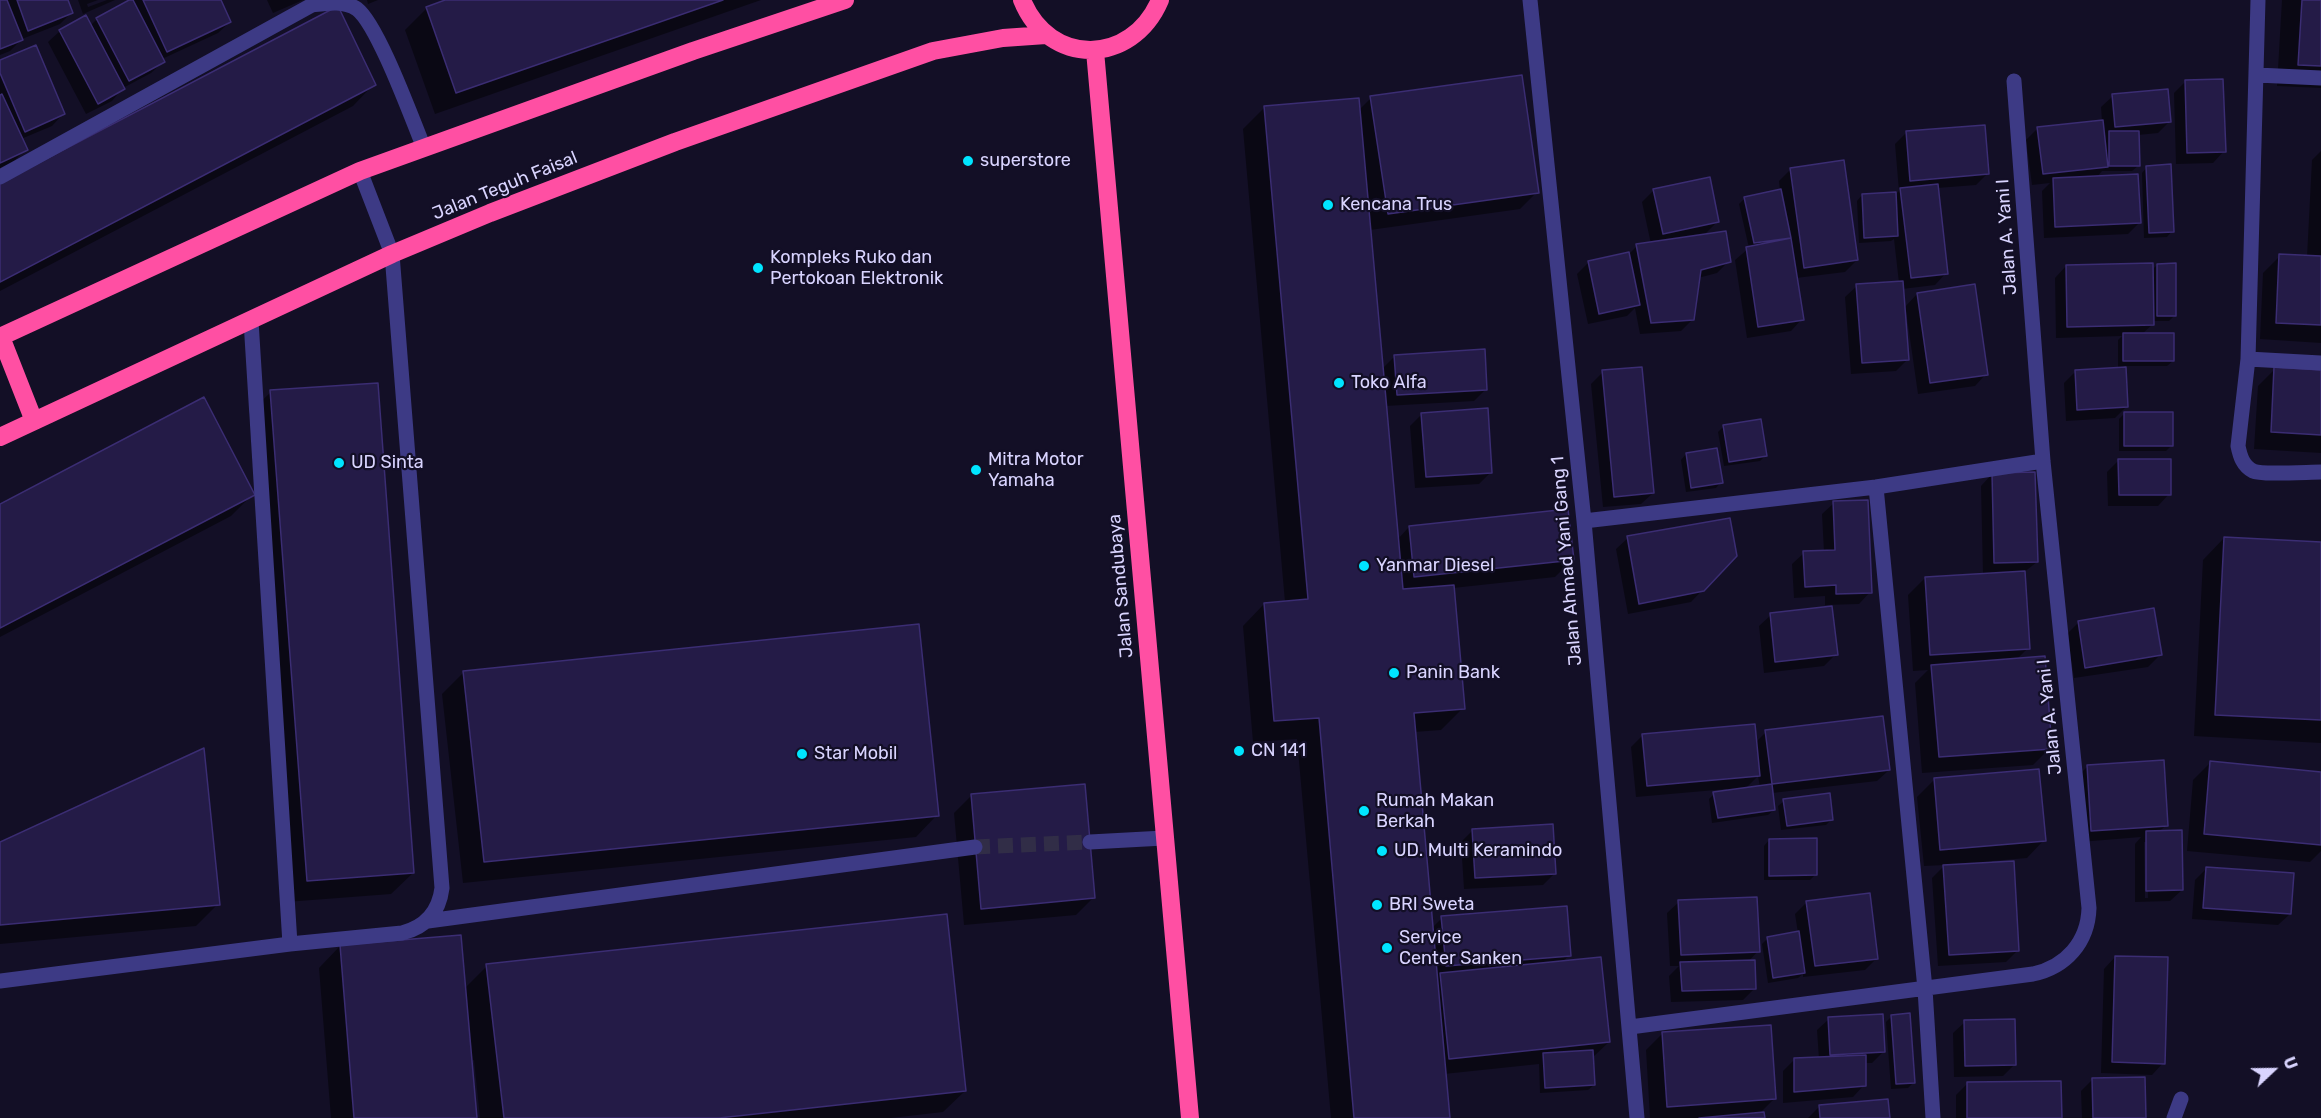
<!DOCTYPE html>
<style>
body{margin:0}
#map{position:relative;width:2321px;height:1118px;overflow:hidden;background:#130f26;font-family:Rubik,sans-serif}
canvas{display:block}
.north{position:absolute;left:2243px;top:1040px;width:60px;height:60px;-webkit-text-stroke:4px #130f26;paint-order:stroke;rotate:68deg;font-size:16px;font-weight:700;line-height:24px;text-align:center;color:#d9d4ff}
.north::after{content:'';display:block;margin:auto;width:21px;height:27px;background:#d9d4ff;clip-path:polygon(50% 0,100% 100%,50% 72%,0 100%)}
</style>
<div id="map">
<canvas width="2321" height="1118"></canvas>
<div class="north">U</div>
</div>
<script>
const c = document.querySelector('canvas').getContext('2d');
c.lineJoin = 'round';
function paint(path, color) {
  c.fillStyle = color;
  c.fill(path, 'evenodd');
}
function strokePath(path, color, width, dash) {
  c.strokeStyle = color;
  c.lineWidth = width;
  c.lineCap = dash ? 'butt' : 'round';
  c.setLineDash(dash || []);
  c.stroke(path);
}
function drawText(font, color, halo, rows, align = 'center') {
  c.font = font + ' Rubik,sans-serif';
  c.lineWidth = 4.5;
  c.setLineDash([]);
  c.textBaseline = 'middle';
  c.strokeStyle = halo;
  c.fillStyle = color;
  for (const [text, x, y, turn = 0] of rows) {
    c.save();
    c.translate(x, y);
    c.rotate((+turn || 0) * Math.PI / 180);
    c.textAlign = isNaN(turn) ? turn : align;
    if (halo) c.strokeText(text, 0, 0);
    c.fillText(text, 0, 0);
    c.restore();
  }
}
const shadow = new Path2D(`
 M0,0H67L71,13L60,24L22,39L10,51L0,55Z
 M78,0H98L87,4L88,7L107,0H115L83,14Z
 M127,0H220L230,22L218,33L162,59L163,62L151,73L123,88L112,101L86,114L48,42L60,31L90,26L97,19L128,3Z
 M267,0H303L273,13Z
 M367,0H378L368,4Z
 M450,0H761L435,114L405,30L427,8Z
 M2282,0H2321V88L2277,86Z
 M0,61L63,114L52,126L21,139L26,149L14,161L0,168Z
 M2186,81L2224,151L2213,163L2176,164L2174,93Z
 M374,84L353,106L0,291V184Z
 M2113,96L2170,121L2158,133L2138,135V166L2132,171H2102L2096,178L2140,222L2128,234L2044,238L2042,191L2050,183L2032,185L2026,140L2038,128L2102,121L2101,107Z
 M1371,98L1537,192L1520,209L1370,230L1382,369L1395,356L1486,389L1474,401L1385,406L1397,540L1409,527L1572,560L1555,577L1453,588L1463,708L1441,730L1414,732L1432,928L1442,918L1569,955L1563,962L1609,1042L1592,1058L1594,1085L1588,1090L1540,1093L1539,1064L1444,1074L1448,1118H1331L1297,739L1253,742L1243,626L1264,604L1285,602L1243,129L1265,107L1359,110Z
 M1907,132L1988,173L1976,185L1937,188L1946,273L1935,285L1902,289L1904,308L1917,294L1986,374L1975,386L1918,394L1906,311L1904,312L1908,359L1896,371L1851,374L1845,297L1857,286L1899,283L1894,239L1891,241L1859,243L1857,201L1862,195L1896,194L1899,191L1895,144Z
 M2321,151V343L2260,339L2263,273L2280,256L2307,257L2312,160Z
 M2147,167L2172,231L2167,237L2144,238L2142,173Z
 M1791,169L1857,260L1845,272L1796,278L1802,319L1791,331L1747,338L1735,260L1749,248L1739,204L1745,198L1780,191L1779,181Z
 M1654,190L1717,222L1703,236L1729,261L1717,273L1698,278L1693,319L1681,331L1640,334L1635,308L1627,316L1588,324L1577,274L1589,262L1629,254L1637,246L1651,244L1642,202Z
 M2157,265L2175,315L2169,321H2152L2153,324L2142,334L2173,361L2167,366H2124L2127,406L2115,418L2066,421L2064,383L2076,371L2118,369V340L2122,336L2056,338L2055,278L2066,266L2151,271Z
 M2275,369L2321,371V453L2254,449L2258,386Z
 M1603,372L1653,493L1641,504L1603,507L1591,384Z
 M271,392L413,873L391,894L286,902L249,413Z
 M1422,414L1491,472L1479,484L1415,488L1410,426Z
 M2124,414L2172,445L2166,451H2119V419Z
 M1724,426L1765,456L1760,461L1724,466L1718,432Z
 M1686,454L1721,482L1716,488L1686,492L1681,460Z
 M2119,460L2169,494L2158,506H2108L2107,472Z
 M1992,474L2037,562L2023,573L2028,648L2016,660L2050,748L2033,765L1922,773L1915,683L1928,670L1913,671L1908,595L1925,578L1983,575L1981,486Z
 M253,494L231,516L0,637V505Z
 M1834,503L1870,592L1859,604L1825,605V596L1794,598L1792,564L1804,553L1824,552L1822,514Z
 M1628,538L1735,556L1691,602L1628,614L1616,549Z
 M2224,538L2321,543V743L2194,736L2203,560Z
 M1771,615L1836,654L1824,666L1764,673L1759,626Z
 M2079,622L2160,655L2148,667L2074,678L2067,634Z
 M464,672L937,815L916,837L463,883L442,694Z
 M1766,732L1889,770L1877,781L1772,793L1774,810L1768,815L1712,823L1709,799L1714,794L1727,792V789L1636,797L1631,747L1643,735L1755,743ZM1758,776L1760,787L1745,789Z
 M2210,763L2321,773V851L2310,862L2187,851L2193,780Z
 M2088,766L2166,825L2159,832L2182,890L2170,901L2135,902V844L2141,837L2080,842L2076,778ZM2144,842H2147L2148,898H2145Z
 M1934,780L2044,840L2027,858L1992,861L2018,950L2006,962L1938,966L1932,878L1945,865L1924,866L1917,797Z
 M971,796L1093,898L1076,915L964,925L954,813Z
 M1784,801L1832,819L1826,825L1781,830L1778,806Z
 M1472,831L1555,873L1543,885L1464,889L1461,842Z
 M1769,840L1816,874L1810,880H1764V846Z
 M0,843L218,904L196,926L0,944Z
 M2207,868L2290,914L2278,925L2192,919L2195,880Z
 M1679,902L1758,951L1748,962L1755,988L1743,1000L1671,1002L1669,976L1679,966H1670L1667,913Z
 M1807,902L1876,959L1865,970L1803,977V974L1798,978L1768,983L1762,944L1768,938L1798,933L1795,914Z
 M340,946L465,988L487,966L965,1091L943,1112L891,1118H480L474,1060L471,1061L476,1118H331L319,968Z
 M2115,957L2163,1063L2152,1075L2101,1073L2104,969Z
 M1892,1016L1914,1082L1908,1088L1891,1089L1886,1022Z
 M1829,1019L1884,1051L1872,1063H1865L1864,1085L1853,1097L1783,1103V1071L1794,1060L1819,1059L1817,1030Z
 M1965,1022L2015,1064L2003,1076L1954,1077L1953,1033Z
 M1663,1033L1775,1098L1759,1114L1763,1118H1650L1646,1050Z
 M2093,1079L2144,1118H2082L2081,1091Z
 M1967,1084L2060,1118H1956V1095Z
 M1820,1106L1888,1118H1808Z`);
const building = new Path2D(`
 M0,0H7L23,40L0,49Z
 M17,0H68L73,13L28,31Z
 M129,0H133L165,62L129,81L96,18Z
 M143,0H221L231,22L167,52Z
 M445,0H723L456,93L426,7Z
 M2302,0H2321V66L2298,65Z
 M338,6L376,85L0,282V183Z
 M86,15L125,89L98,104L59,30Z
 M36,45L65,114L25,132L0,73V60Z
 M1522,75L1539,193L1388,214L1370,96Z
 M2223,79L2226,152L2187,153L2185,80Z
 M2168,89L2171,122L2115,127L2112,94Z
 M2,94L28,150L0,163V95Z
 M1359,98L1403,589L1454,585L1465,709L1414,713L1450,1118H1354L1319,718L1274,721L1264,603L1308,599L1264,106Z
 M2103,120L2108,167L2043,174L2037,127Z
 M1985,125L1989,174L1910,181L1906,131Z
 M2109,131H2139L2140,166H2109Z
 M1844,160L1858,260L1804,268L1790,168Z
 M2171,164L2174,232L2149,233L2146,166Z
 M2138,174L2141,223L2055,227L2053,178Z
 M1710,177L1719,222L1663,234L1653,189Z
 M1938,184L1948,274L1911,278L1900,188Z
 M1781,189L1791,238L1754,243L1744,197Z
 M1896,192L1898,236L1864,238L1862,194Z
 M1726,231L1731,262L1701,270L1694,320L1651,323L1636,244Z
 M1791,238L1804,320L1758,327L1746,247Z
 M1629,252L1640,305L1599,314L1588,261Z
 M2279,254L2321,256V325L2276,323Z
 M2153,263L2154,325L2067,327L2066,265Z
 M2176,263V316H2157V264Z
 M1903,281L1909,360L1862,363L1856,284Z
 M1975,284L1988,375L1930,383L1917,293Z
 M2123,333H2174V361H2123Z
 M1485,349L1487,390L1397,395L1394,355Z
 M1642,367L1654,493L1614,497L1602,370Z
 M2126,367L2128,407L2077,410L2075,370Z
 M2274,367L2321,370V435L2271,432Z
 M378,383L414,873L307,881L270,390Z
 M204,397L255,495L0,628V504Z
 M1488,408L1492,473L1426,477L1421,413Z
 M2124,412H2173V446H2124Z
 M1761,419L1767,456L1729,462L1723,425Z
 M1717,448L1723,483L1691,488L1686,453Z
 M2118,459H2171V495H2119Z
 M2035,472L2038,562L1994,563L1992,473Z
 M1868,500L1872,593L1836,594V585L1805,587L1803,551L1835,550L1833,501Z
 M1568,509L1574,560L1414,577L1409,526Z
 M1730,518L1737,556L1704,591L1639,604L1627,536Z
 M2224,537L2321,542V720L2215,715Z
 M2025,571L2030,649L1930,655L1925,577Z
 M1832,606L1838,655L1775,662L1770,613Z
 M2154,608L2162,655L2085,668L2078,621Z
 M919,624L939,816L484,862L463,671Z
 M2045,656L2052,749L1939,757L1931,665Z
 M1883,716L1890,770L1772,784L1765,730Z
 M1755,724L1760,776L1647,786L1642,734Z
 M204,748L220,905L0,925V842Z
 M2164,760L2168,826L2091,831L2087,765Z
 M2210,761L2321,772V845L2204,834Z
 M2039,769L2046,841L1940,850L1934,778Z
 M1085,784L1095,898L981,909L971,794Z
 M1772,784L1775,810L1718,818L1713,792Z
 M1830,793L1833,820L1787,826L1783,799Z
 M1553,824L1556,874L1475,878L1472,829Z
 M2182,830L2183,890L2146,891V831Z
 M1817,838V875L1769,876V839Z
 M2014,861L2019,951L1949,955L1943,865Z
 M2206,867L2294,873L2291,914L2203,908Z
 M1870,893L1878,959L1815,966L1806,901Z
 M1757,897L1760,952L1681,955L1678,900Z
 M1567,906L1571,956L1446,966L1441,916Z
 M947,914L966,1091L719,1118H504L486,964Z
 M1799,931L1805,973L1773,978L1767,937Z
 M461,935L477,1118H354L340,945Z
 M2115,956L2168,957L2165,1064L2112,1062Z
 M1601,957L1610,1042L1449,1059L1440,973Z
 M1755,960L1756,989L1682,991L1680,962Z
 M1910,1013L1915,1083L1896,1084L1891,1015Z
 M1883,1014L1885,1052L1830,1055L1828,1017Z
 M2015,1019L2016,1065L1965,1066L1964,1020Z
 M1771,1025L1776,1099L1667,1107L1662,1032Z
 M1593,1050L1595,1085L1545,1088L1543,1053Z
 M1866,1055V1086L1794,1092V1058Z
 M2145,1077L2146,1118H2093L2092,1078Z
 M2061,1081L2062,1118H1967V1082Z
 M1888,1099L1890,1118H1820L1819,1105Z
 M1764,1112L1765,1118H1699Z`);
const minorTunnel = new Path2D(`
 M975,847L1090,842`);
const minor = new Path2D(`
 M1530,0L1584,521L1637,1118
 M2258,0L2248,359L2238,446C2240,456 2243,466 2253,471C2261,475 2308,472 2321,472
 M2257,75L2321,78
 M0,177L312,5C327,3 344,0 357,9C378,25 412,119 424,148
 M251,321L290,944
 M2248,359L2321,363
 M1876,487L1925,989L1933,1118
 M1584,521L1876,487L2043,461
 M1090,842L1164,838
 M428,921L975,847
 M0,981L290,944L402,933C426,927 439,912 442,888L392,254L360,171
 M1630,1027L2033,974C2066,967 2088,942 2089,908L2043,461L2014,81
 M2174,1118L2181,1099`);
const highway = new Path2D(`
 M1022,0C1049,67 1132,66 1160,0
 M1095,51L1190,1118
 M0,337L360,171L693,51L845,0
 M1,337L34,421
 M0,437L392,254L490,213L675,142L933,51L1003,38L1046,35`);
const markers = [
 [968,161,6,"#00e5ff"],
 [1328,205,6,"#00e5ff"],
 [758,268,6,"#00e5ff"],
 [1339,383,6,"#00e5ff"],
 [339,463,6,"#00e5ff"],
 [976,470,6,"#00e5ff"],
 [1364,566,6,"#00e5ff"],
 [1394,673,6,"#00e5ff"],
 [1239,751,6,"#00e5ff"],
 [802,754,6,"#00e5ff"],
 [1364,811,6,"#00e5ff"],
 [1382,851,6,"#00e5ff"],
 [1377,905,6,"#00e5ff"],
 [1387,948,6,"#00e5ff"]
];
const poiNames = [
 ["superstore",980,161],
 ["Kencana Trus",1340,205],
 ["Kompleks Ruko dan",770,258],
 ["Pertokoan Elektronik",770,279],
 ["Toko Alfa",1351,383],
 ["Mitra Motor",988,460],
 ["Yamaha",988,481],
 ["UD Sinta",351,463],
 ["Yanmar Diesel",1376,566],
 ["Panin Bank",1406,673],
 ["CN 141",1251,751],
 ["Star Mobil",814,754],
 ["Rumah Makan",1376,801],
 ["Berkah",1376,822],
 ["UD. Multi Keramindo",1394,851],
 ["BRI Sweta",1389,905],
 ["Service",1399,938],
 ["Center Sanken",1399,959]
];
const streetNames = [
 ["Jalan Teguh Faisal",505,186,-22],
 ["Jalan A. Yani I",2007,237,-94],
 ["Jalan Ahmad Yani Gang 1",1567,561,-95],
 ["Jalan Sandubaya",1121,586,-95],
 ["Jalan A. Yani I",2050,717,-96]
];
paint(shadow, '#0007');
paint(building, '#241b47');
strokePath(building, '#3b2d73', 1.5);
strokePath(minorTunnel, '#312d47', 15, [15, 8]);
strokePath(minor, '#3d3a85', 15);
strokePath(highway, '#ff4fa3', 18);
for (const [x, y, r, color] of markers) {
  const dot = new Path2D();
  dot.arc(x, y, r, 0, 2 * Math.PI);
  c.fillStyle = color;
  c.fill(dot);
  strokePath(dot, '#130f26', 2);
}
drawText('18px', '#d9d4ff', '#130f26', poiNames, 'left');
drawText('18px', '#d9d4ff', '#130f26', streetNames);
</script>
